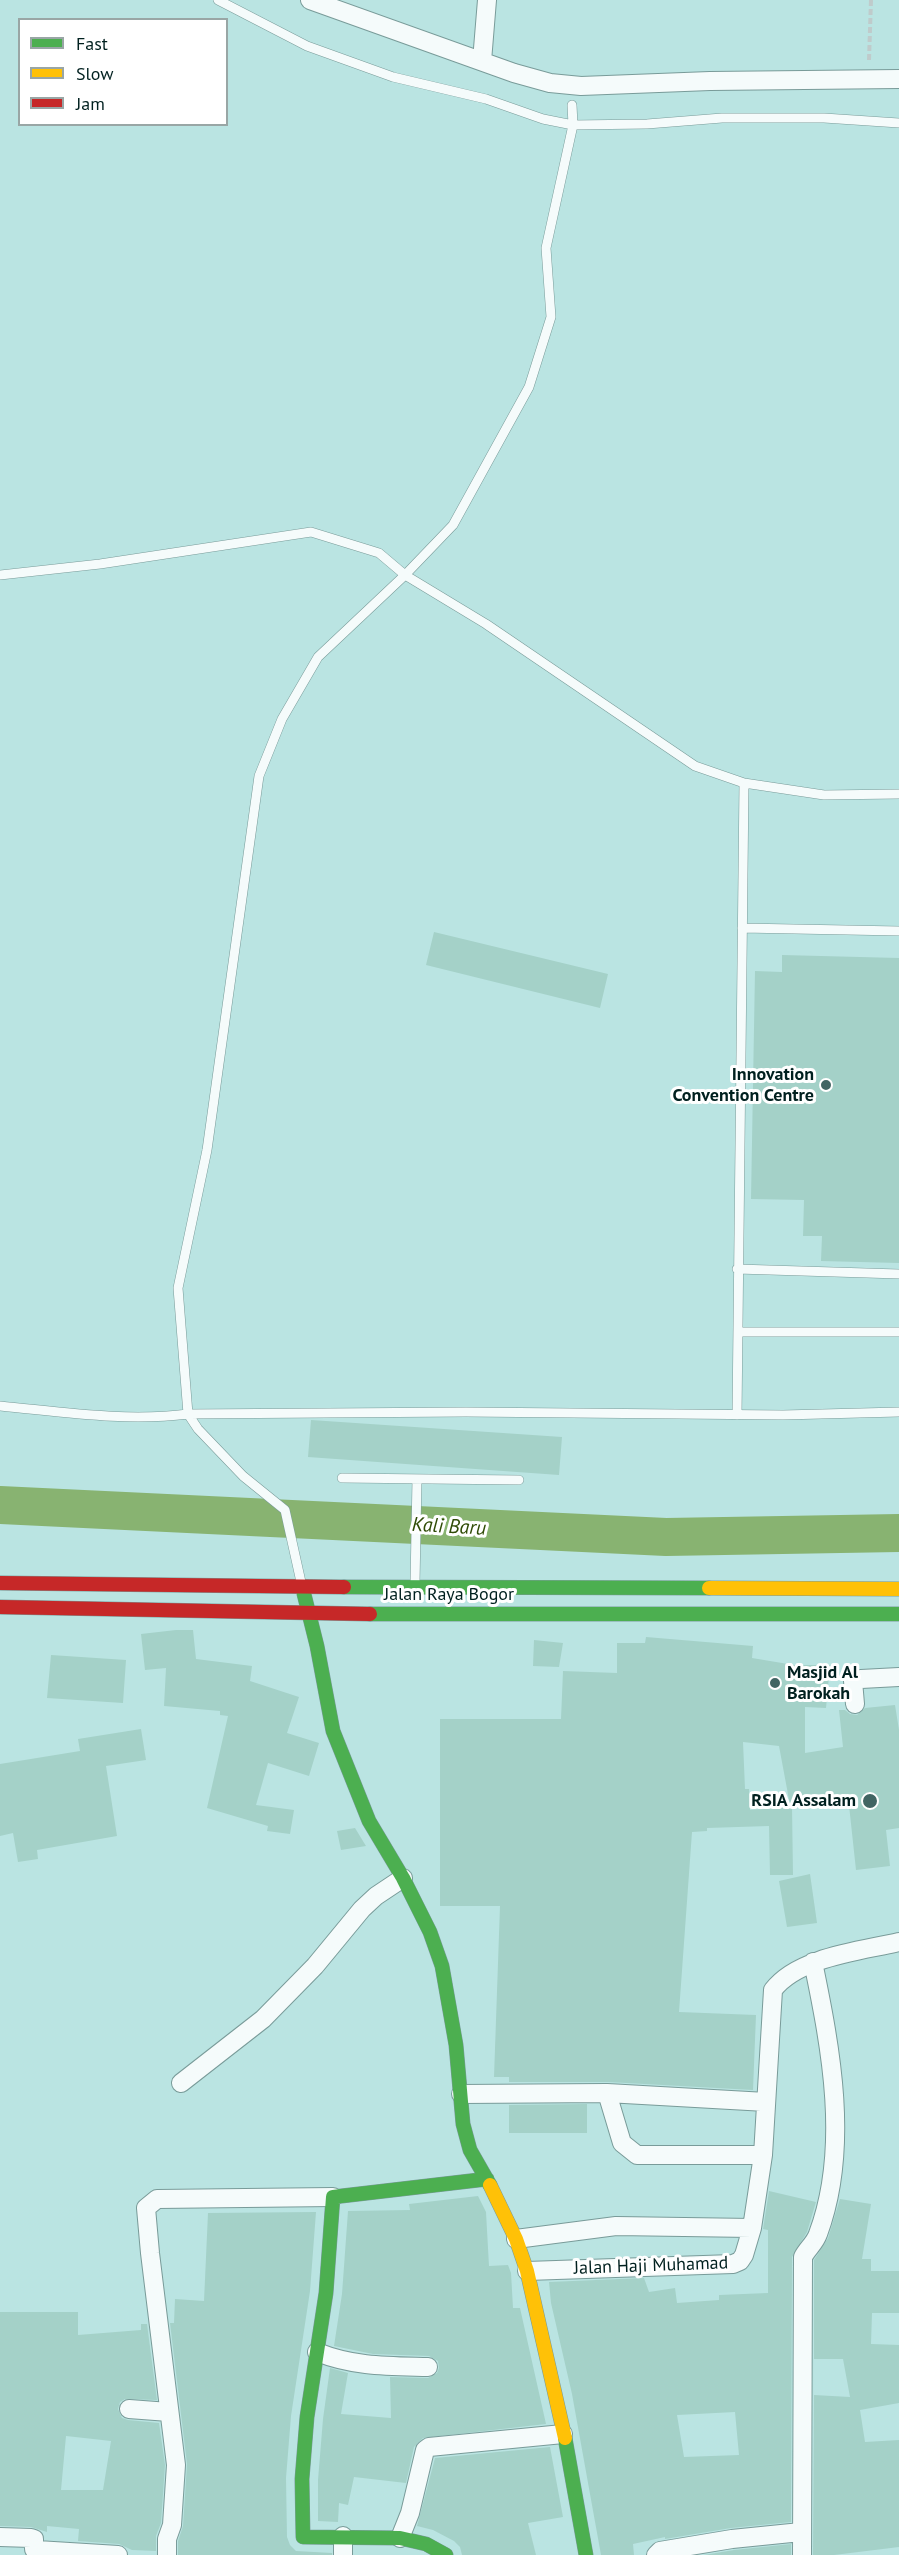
<!DOCTYPE html>
<style>
body{margin:0}
#map{position:relative;width:899px;height:2555px;overflow:hidden;background:#bae4e2;font-family:"PT Sans",sans-serif}
canvas{display:block}
.legend{position:absolute;left:18px;top:18px;width:210px;height:108px;box-sizing:border-box;background:#fff;border:2px solid #99a6a5;margin:0;padding:8px 10px;list-style:none;font-size:18px;color:#00201f}
.legend li{display:flex;align-items:center;gap:12px;height:30px}
.legend b{width:30px;border:2px solid #99a6a5}
</style>
<div id="map">
<canvas width="899" height="2555"></canvas>
<ul class="legend">
<li><b style="height:8px;background:#4caf50"></b>Fast</li>
<li><b style="height:8px;background:#ffc107"></b>Slow</li>
<li><b style="height:8px;background:#c62828"></b>Jam</li>
</ul>
</div>
<script>
const c = document.querySelector('canvas').getContext('2d');
c.lineJoin = 'round';
function strokePath(path, color, width, dash) {
  c.strokeStyle = color;
  c.lineWidth = width;
  c.lineCap = dash ? 'butt' : 'round';
  c.setLineDash(dash || []);
  c.stroke(path);
}
function paint(path, color) {
  c.fillStyle = color;
  c.fill(path, 'evenodd');
}
function drawText(font, color, halo, rows, align = 'center') {
  c.font = font + ' "PT Sans",sans-serif';
  c.lineWidth = 6;
  c.setLineDash([]);
  c.textBaseline = 'middle';
  c.strokeStyle = halo;
  c.fillStyle = color;
  for (const [text, x, y, turn = 0] of rows) {
    c.save();
    c.translate(x, y);
    c.rotate((+turn || 0) * Math.PI / 180);
    c.textAlign = isNaN(turn) ? turn : align;
    if (halo) c.strokeText(text, 0, 0);
    c.fillText(text, 0, 0);
    c.restore();
  }
}
const river = new Path2D(`
 M0,1505L666,1537L899,1533`);
const building = new Path2D(`
 M434,932L608,974L600,1008L426,965Z
 M782,955L899,958V1263L821,1261L822,1236H803L804,1200L751,1199L755,971L782,972Z
 M311,1420L562,1437L559,1475L308,1457Z
 M176,1630H193L196,1659L252,1666L250,1681L299,1697L287,1733L319,1743L309,1776L268,1763L256,1805L294,1810L290,1834L267,1831L268,1826L207,1808L228,1716L220,1715V1711L164,1706L166,1668L145,1670L141,1634Z
 M646,1637L753,1646L752,1658L794,1665H830L826,1708L805,1707V1753L843,1747L839,1710H845L850,1714L857,1715L865,1708L895,1705L899,1730V1828L886,1830L890,1866L856,1870L848,1796L790,1805L779,1746L743,1742L745,1789H749L750,1810L792,1807L793,1875H770L769,1826L707,1828V1831L692,1832L679,2012L756,2015L753,2090L608,2082H509V2077H494L500,1906H440V1719H561L563,1671L617,1673V1643H645Z
 M534,1640L563,1643L559,1667L533,1666Z
 M51,1655L126,1660L123,1703L47,1698Z
 M141,1729L146,1760L106,1766L117,1836L37,1850L38,1859L18,1862L13,1833L0,1836V1764L80,1751L78,1739Z
 M355,1828L366,1846L341,1850L337,1831Z
 M810,1874L817,1923L787,1927L779,1881Z
 M587,2104V2133H509V2105Z
 M769,2191L816,2202L807,2232L792,2257L791,2522L731,2528L665,2539V2537L633,2544L634,2555H601L572,2394L551,2303L549,2282L644,2278L649,2292L675,2288L677,2303L719,2300V2295L768,2293V2230L763,2229ZM735,2412L739,2455L684,2457L677,2415Z
 M478,2196L486,2212L489,2266L508,2265L511,2273L513,2308H520L546,2424L423,2438L414,2447L406,2483L354,2477L348,2505L339,2503L338,2522L318,2521V2480L323,2419L330,2368L348,2373L341,2414L391,2418L390,2377L428,2378L437,2373L439,2368L438,2361L429,2356L373,2354L334,2346L342,2294L348,2211L410,2210L409,2204Z
 M840,2199L871,2204L862,2259H871V2271H899V2313H872L871,2344L899,2345V2403L860,2410L865,2442L899,2440V2547L834,2555H813L814,2395L850,2397L843,2359H814V2260L828,2238Z
 M316,2212L310,2291L291,2416L286,2478L287,2537L290,2545L296,2551L332,2553V2555H178V2541L183,2526L187,2464L170,2323H174L175,2299L204,2301L208,2213Z
 M0,2312H78V2335L141,2330V2324H147L157,2400L125,2399L120,2402L118,2409L122,2418L128,2420L159,2423L165,2465L161,2523L156,2536V2551L132,2550L119,2544L78,2541L79,2529L47,2526V2532L31,2527L0,2526ZM66,2436L111,2441L103,2490H61Z
 M550,2447L563,2517L528,2523L536,2555H462L460,2547L454,2541L433,2530L417,2526L435,2458Z
 M791,2544V2555H704L734,2550Z`);
const path = new Path2D(`
 M869,60L871,0`);
const lane = new Path2D(`
 M218,0L307,46L393,77L486,99L543,119L573,125L647,124L722,118H824L899,123
 M0,575L100,564L311,532L379,553L405,575L486,624L695,766L744,783L824,795L899,794
 M742,928L899,931
 M737,1269L899,1274
 M738,1332H899
 M0,1406C63,1412 126,1422 188,1414L466,1412L783,1415L899,1412
 M737,1415L744,783
 M342,1478L519,1480
 M301,1582L285,1510L243,1476L198,1429L188,1414L178,1288L207,1150L259,776L282,719L318,657L405,575L453,525L529,387L551,317L546,248L573,125L572,105
 M415,1583L417,1479`);
const street = new Path2D(`
 M310,0L514,73L550,83L581,86L710,81L899,79
 M482,61L487,0
 M855,1704L853,1681L861,1679L899,1677
 M181,2083L263,2019L315,1966L362,1909L376,1896L403,1878
 M607,2093L622,2143L637,2155H763
 M461,2094L607,2093L766,2102
 M516,2239L616,2226L752,2228
 M527,2271L733,2264L740,2261L744,2255L752,2228L763,2155L773,1990C798,1957 861,1951 899,1942
 M317,2352C354,2367 389,2366 428,2367
 M129,2409L169,2412
 M0,2537L31,2538L34,2539V2549L37,2550L118,2555
 M400,2538L410,2513L425,2450L429,2447L563,2434
 M167,2555V2539L172,2525L176,2465L150,2253L146,2208L157,2199L333,2197
 M343,2555V2536
 M656,2555L660,2551L732,2539L801,2532
 M802,2555L803,2257C807,2249 815,2243 818,2234C850,2148 831,2049 813,1962`);
const fast = new Path2D(`
 M344,1587L709,1588
 M304,1594L317,1646L333,1731L369,1821L403,1878L430,1932L442,1966L456,2045L463,2124L470,2150L490,2185
 M370,1614H899
 M565,2438L586,2555
 M446,2555L426,2544L400,2538L303,2537L302,2479L307,2417L326,2293L333,2197L487,2179`);
const slow = new Path2D(`
 M709,1588L899,1589
 M490,2185L516,2239L527,2271L565,2438`);
const jam = new Path2D(`
 M0,1583L344,1587
 M0,1607L370,1614`);
const markers = [
 [826,1085,6,"#416563"],
 [775,1683,6,"#416563"],
 [870,1801,8,"#416563"]
];
const poiNames = [
 ["Innovation",814,1075],
 ["Convention Centre",814,1096],
 ["Masjid Al",787,1673,"left"],
 ["Barokah",787,1694,"left"],
 ["RSIA Assalam",856,1801]
];
const streetNames = [
 ["Jalan Raya Bogor",449,1595],
 ["Jalan Haji Muhamad",651,2266,-2]
];
const waterNames = [
 ["Kali Baru",449,1527,3]
];
strokePath(river, '#88b371', 38);
paint(building, '#a4d1c8');
strokePath(lane, '#799b99', 10);
strokePath(street, '#799b99', 20);
strokePath(fast, '#799b99', 15);
strokePath(slow, '#799b99', 15);
strokePath(jam, '#799b99', 15);
strokePath(path, '#bfcbcb', 4, [6, 3]);
strokePath(lane, '#f5fbfb', 9);
strokePath(street, '#f5fbfb', 18);
strokePath(fast, '#4caf50', 14);
strokePath(slow, '#ffc107', 14);
strokePath(jam, '#c62828', 14);
for (const [x, y, r, color] of markers) {
  const dot = new Path2D();
  dot.arc(x, y, r, 0, 2 * Math.PI);
  c.fillStyle = color;
  c.fill(dot);
  strokePath(dot, '#fff', 2);
}
drawText('bold 18px', '#00201f', '#fff', poiNames, 'right');
drawText('18px', '#00201f', '#fff', streetNames);
drawText('italic 20px', '#304c07', '#fff', waterNames);
</script>
